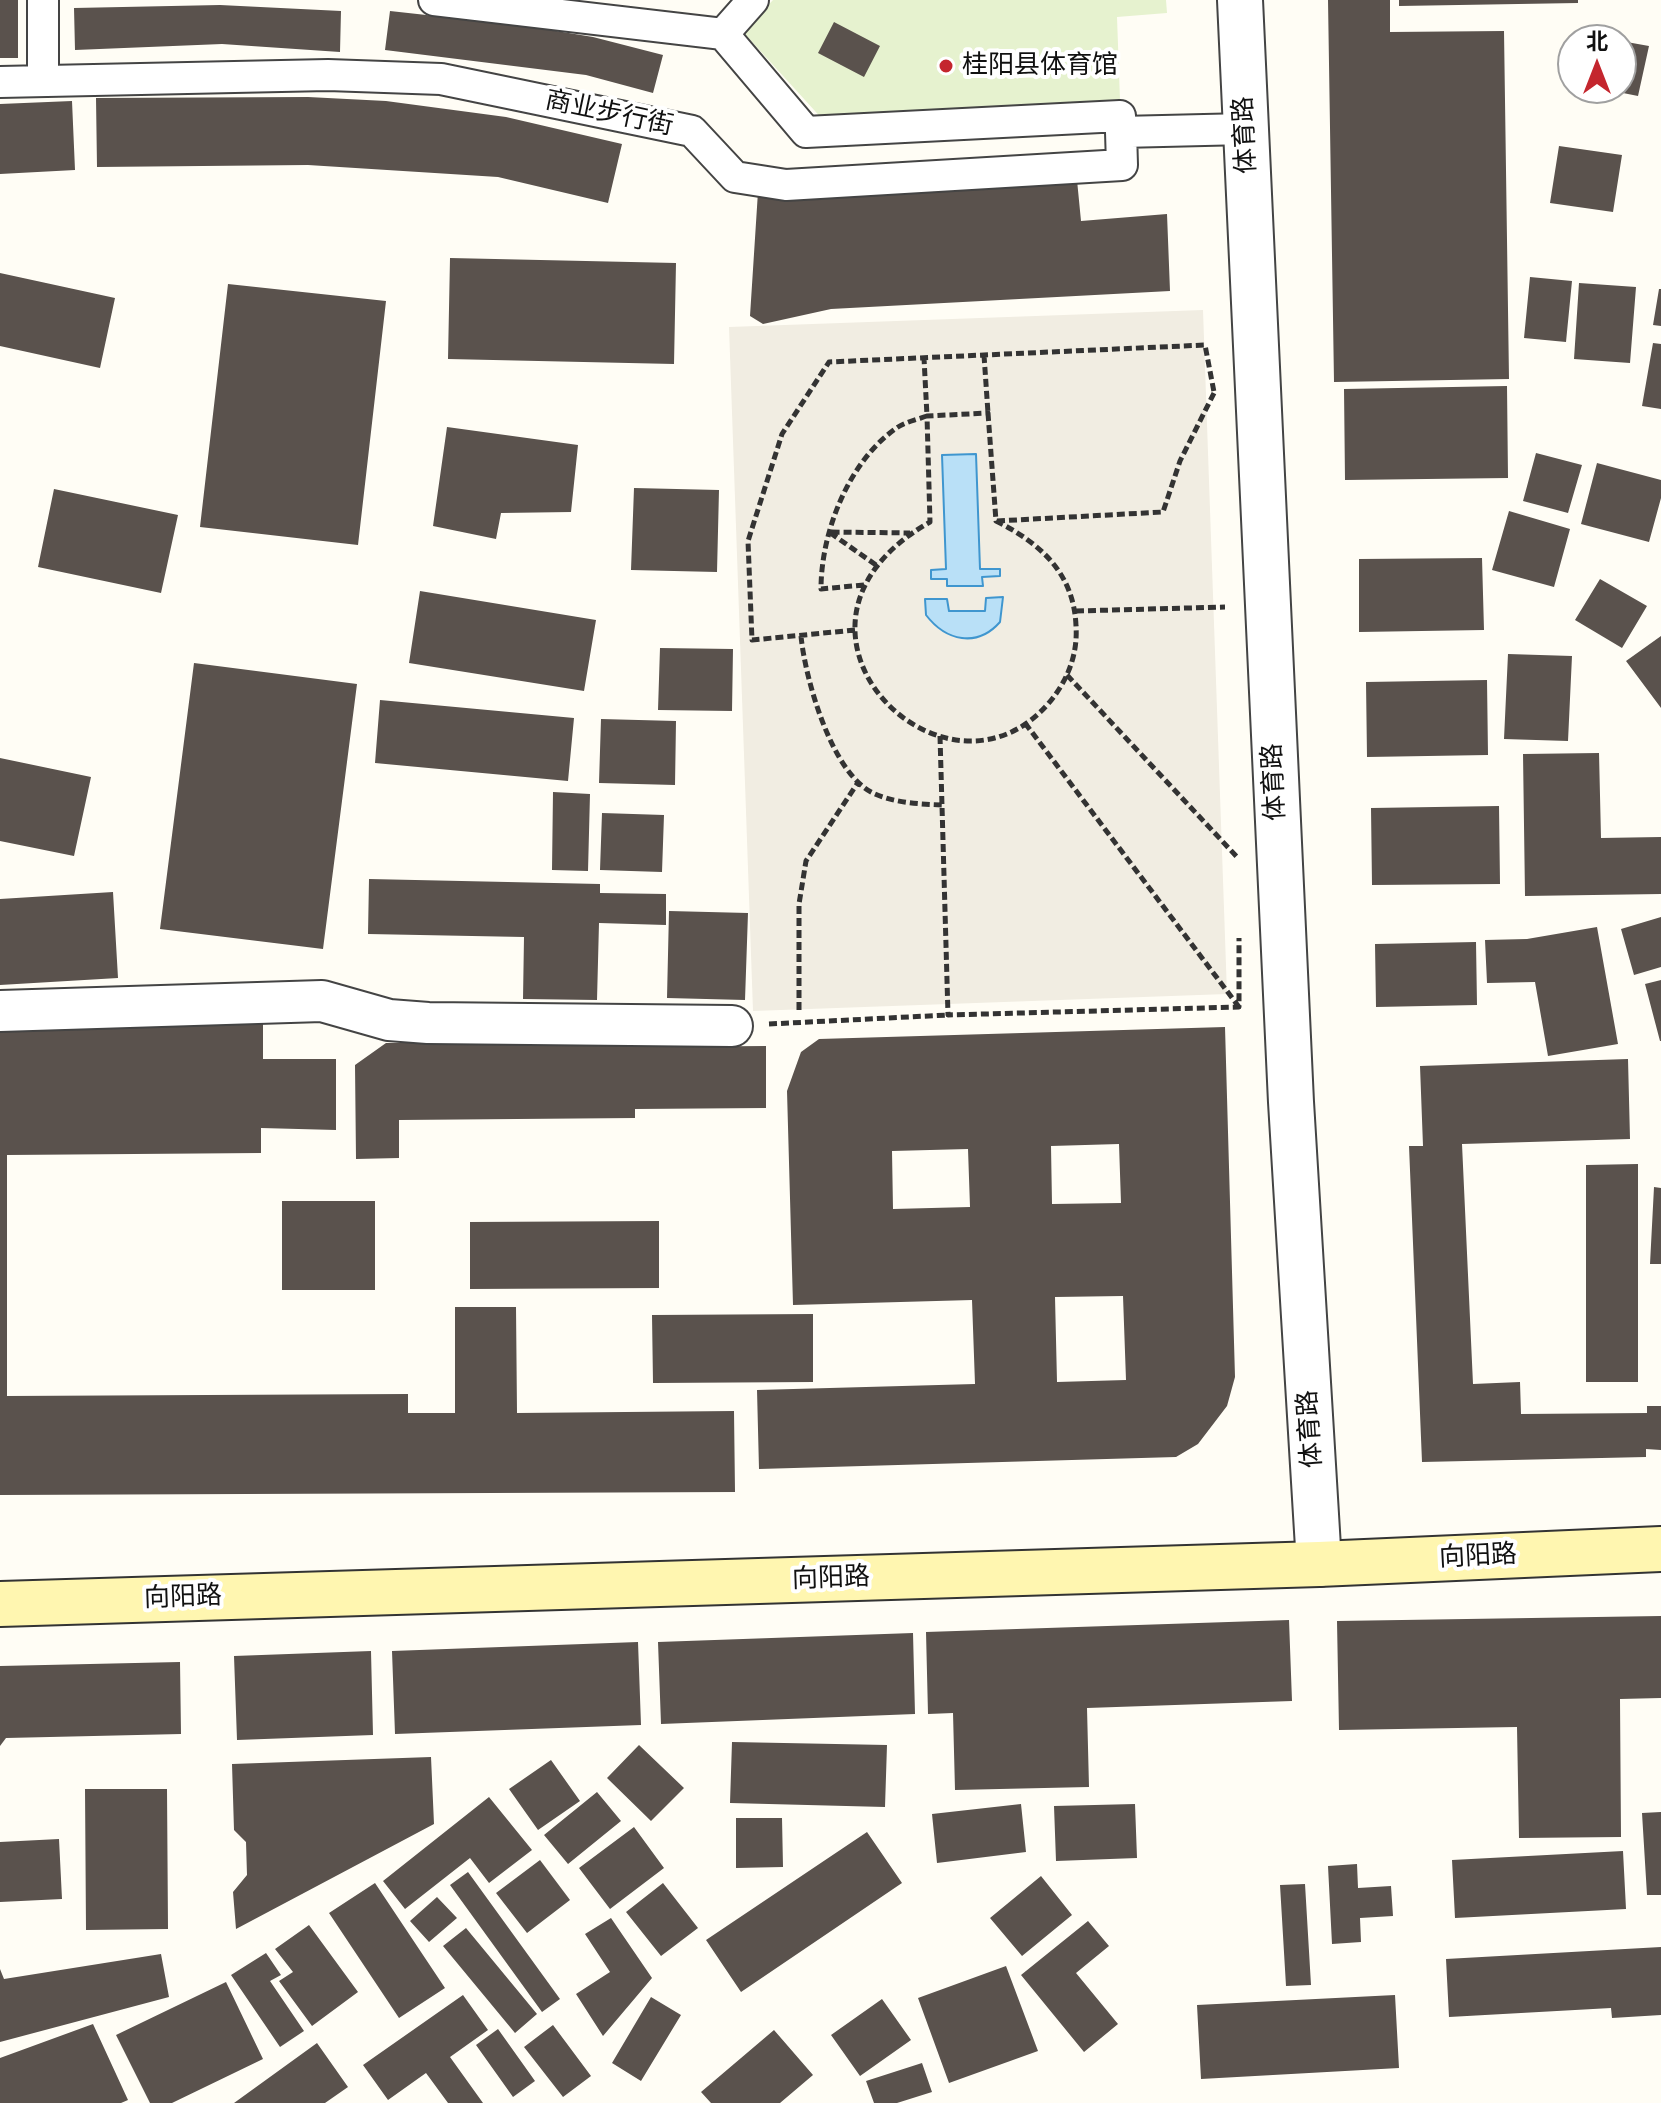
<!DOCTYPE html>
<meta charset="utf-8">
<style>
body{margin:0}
#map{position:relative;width:1661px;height:2103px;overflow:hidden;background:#fffdf5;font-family:"Times New Roman","Noto Sans SC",serif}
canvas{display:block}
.north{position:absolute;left:1557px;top:24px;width:80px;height:80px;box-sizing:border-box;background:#fff;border:2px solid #a0a0a0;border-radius:50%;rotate:0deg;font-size:22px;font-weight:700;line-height:32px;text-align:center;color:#111}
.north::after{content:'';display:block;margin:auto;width:28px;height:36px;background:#c4262e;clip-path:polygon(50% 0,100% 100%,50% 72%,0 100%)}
</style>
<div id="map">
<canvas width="1661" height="2103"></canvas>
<div class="north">北</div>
</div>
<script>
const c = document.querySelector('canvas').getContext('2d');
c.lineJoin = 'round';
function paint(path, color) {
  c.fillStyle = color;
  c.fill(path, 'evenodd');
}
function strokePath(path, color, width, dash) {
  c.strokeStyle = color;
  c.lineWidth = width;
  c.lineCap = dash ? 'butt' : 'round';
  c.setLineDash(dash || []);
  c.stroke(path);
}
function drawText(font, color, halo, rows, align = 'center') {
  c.font = font + ' "Times New Roman","Noto Sans SC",serif';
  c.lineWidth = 8;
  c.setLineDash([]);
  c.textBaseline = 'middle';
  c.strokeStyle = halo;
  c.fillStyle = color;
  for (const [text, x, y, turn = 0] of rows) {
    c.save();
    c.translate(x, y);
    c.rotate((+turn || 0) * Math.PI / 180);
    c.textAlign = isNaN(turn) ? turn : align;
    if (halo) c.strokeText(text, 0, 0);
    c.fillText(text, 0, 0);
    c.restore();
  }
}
const pitch = new Path2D(`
 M773,0H1166L1167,13L1117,17L1120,100L825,122L743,32Z`);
const plaza = new Path2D(`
 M1203,310L1227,994L753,1011L729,327Z`);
const water = new Path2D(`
 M976,454L980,569H1000V576L982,577L983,586H947V579H931V570L946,569L942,455Z
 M1003,597L1000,622C977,648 946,641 926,615L925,599H947L949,611H985L986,598Z`);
const building = new Path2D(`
 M0,0H18V58H0Z
 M1328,0H1390V32L1504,31L1509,379L1334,382Z
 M1399,0H1578V3L1399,6Z
 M220,5L341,11L340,52L222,44L75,50L74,8Z
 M390,11L526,26L593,37L663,55L653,93L586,75L385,50Z
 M834,22L880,46L864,77L818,53Z
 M1588,34L1609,39V40H1587Z
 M1621,41L1649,46L1638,96L1603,89L1621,88Z
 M308,97L386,101L506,117L622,144L608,203L498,177L308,165L97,167L96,98Z
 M72,101L75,170L0,174V104Z
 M1559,146L1622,155L1613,212L1550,203Z
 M759,176L1077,180L1081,221L1167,214L1170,291L831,309L763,324L750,316Z
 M450,258L676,263L674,364L448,359Z
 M0,273L115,298L100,368L0,346Z
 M1530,277L1572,281L1566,342L1524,338Z
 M1579,283L1636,287L1630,363L1574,359Z
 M228,284L386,301L358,545L200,527Z
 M1659,289H1661V326L1653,325Z
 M1653,343L1661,344V409L1642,406Z
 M1507,386L1508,478L1345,480L1344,389Z
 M447,427L578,445L571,512L501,513L496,539L433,526Z
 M1536,453L1582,465L1568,513L1523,501Z
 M1597,463L1661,480V498L1649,542L1581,524Z
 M634,488L719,490L717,572L631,570Z
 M54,489L178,515L161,593L38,567Z
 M1509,511L1570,529L1554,587L1492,570Z
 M1482,558L1484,630L1359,632V559Z
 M1600,579L1647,606L1622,648L1575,620Z
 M420,591L596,620L584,691L409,663Z
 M1661,636V708L1626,661Z
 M660,648L733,649L732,711L658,710Z
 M1508,654L1572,656L1568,741L1504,739Z
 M194,663L357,684L323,949L160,929Z
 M1487,680L1488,755L1367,757L1366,682Z
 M380,700L574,718L568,781L375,763Z
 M601,719L676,721L675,785L599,783Z
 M1599,753L1601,838L1661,837V894L1525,896L1523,754Z
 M0,758L91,777L74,856L0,841Z
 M553,792L590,794L588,871L552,870Z
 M1499,806L1500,884L1372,885L1371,808Z
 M602,813L664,815L662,872L600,870Z
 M369,879L600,884V893L666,894V925L599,923L597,1000L523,999L524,937L368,934Z
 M113,892L118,978L0,985V899Z
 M669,911L748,913L745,1000L667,998Z
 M1661,917V967L1634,975L1621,929Z
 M1597,927L1618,1044L1548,1056L1535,982L1487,983L1485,940L1527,939Z
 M1476,942L1477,1005L1376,1007L1375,944Z
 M1661,980V1041H1660L1645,984Z
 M263,1023V1059H336V1130L261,1128V1153L7,1155V1396L408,1394V1413H455V1307H516L517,1413L734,1411L735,1492L0,1495V1026Z
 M1225,1027L1235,1377L1227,1406L1198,1444L1176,1457L759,1469L757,1390L975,1384L972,1300L793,1305L787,1091L801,1052L819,1039ZM1119,1144L1121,1203L1052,1204L1051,1146ZM968,1149L970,1207L893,1209L892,1151ZM1123,1296L1126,1380L1057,1382L1055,1297Z
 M634,1042V1047L766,1046V1108L635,1109V1118L399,1120V1158L356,1159L355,1065L386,1043Z
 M1628,1059L1630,1139L1462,1144L1473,1384L1520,1382L1521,1414L1647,1413V1406H1661V1450L1646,1449V1457L1422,1462L1409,1146H1423L1420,1066Z
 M1638,1164V1382H1586V1165Z
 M1654,1187L1661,1188V1264H1650Z
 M282,1201H375V1290H282Z
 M659,1221V1288L470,1289V1222Z
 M813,1314V1382L653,1383L652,1315Z
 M1661,1616V1698L1620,1699L1621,1837L1519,1838L1517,1727L1339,1730L1337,1621Z
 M1289,1620L1292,1701L1087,1708L1089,1787L955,1790L953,1713L928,1714L926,1632Z
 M913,1633L915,1714L661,1724L658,1642Z
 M638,1642L641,1725L395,1734L392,1651Z
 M371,1651L373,1735L237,1740L234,1656Z
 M180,1662L181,1734L6,1738L0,1746V1666Z
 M732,1742L887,1745L885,1807L730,1803Z
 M639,1745L684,1788L651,1821L607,1778Z
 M431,1757L434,1824L236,1929L233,1892L247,1875L246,1842L234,1830L232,1764Z
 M551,1760L580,1801L538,1830L509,1789Z
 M85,1789H167L168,1929L86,1930Z
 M597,1792L621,1821L568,1864L544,1835Z
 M489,1797L532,1850L489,1883L470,1858L405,1909L383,1881Z
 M1021,1804L1026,1852L937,1863L932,1814Z
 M1135,1804L1137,1858L1056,1861L1054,1806Z
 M1661,1812V1895H1647L1642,1813Z
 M736,1818H782L783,1867L736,1868Z
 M634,1827L664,1868L610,1909L579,1868Z
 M867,1832L902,1883L741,1992L706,1940Z
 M59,1839L62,1899L0,1902V1842Z
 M1623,1851L1626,1909L1455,1918L1452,1860Z
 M540,1860L570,1900L527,1933L496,1893Z
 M1357,1864L1358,1888L1391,1886L1393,1916L1360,1918L1361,1942L1332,1944L1328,1866Z
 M468,1872L560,1999L542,2012L450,1885Z
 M1041,1876L1072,1915L1022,1956L990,1918Z
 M375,1883L445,1988L399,2018L329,1913Z
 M663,1883L698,1928L661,1956L626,1912Z
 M1305,1884L1311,1985L1286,1986L1280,1885Z
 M437,1897L457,1918L429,1942L410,1921Z
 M611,1918L652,1978L603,2036L576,1994L610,1972L585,1934Z
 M1088,1921L1109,1946L1076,1973L1118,2024L1084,2052L1021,1975Z
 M309,1925L358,1992L312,2026L279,1981L293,1972L275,1949Z
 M466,1928L537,2014L515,2033L443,1946Z
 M1661,1947V2015L1612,2018L1611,2008L1449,2017L1446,1959Z
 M266,1953L281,1975L270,1981L304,2031L280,2047L231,1975Z
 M161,1954L169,1997L0,2042V1969L4,1979Z
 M1006,1966L1038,2051L949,2083L918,1998Z
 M226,1982L263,2059L172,2103H150L116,2035Z
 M463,1995L488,2030L450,2057L483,2103H448L426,2073L388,2100L363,2065Z
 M1395,1995L1399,2068L1201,2079L1197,2005Z
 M651,1997L681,2015L641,2081L612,2063Z
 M882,1999L911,2040L860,2076L831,2035Z
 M93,2024L128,2100L121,2103H0V2058Z
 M553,2025L591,2076L563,2097L524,2047Z
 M498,2029L535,2081L513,2097L476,2045Z
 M774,2030L813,2075L780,2103H711L701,2092Z
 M317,2043L348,2087L325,2103H234Z
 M922,2063L932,2092L897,2103H874L866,2081Z`);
const path = new Path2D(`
 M984,355L988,413
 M988,413L996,521C1040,543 1074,573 1076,626C1078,655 1067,682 1048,704C943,823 747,626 930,522L927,416Z
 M997,521L1163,512L1180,461L1214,393
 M876,565L829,532L910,533
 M864,585L821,589C821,532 849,460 898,427C906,422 918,419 927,416L924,358
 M1076,611L1225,607
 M855,630L752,640L748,541L782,434L829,362L1205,345L1214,392
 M801,636C805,678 832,776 875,794C896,803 919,804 942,805
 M1067,675L1238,858
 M1025,723L1239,1007
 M940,736L948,1015L1239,1007V938
 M799,1010V904L806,861L859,781
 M769,1024L948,1015`);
const pedestrian = new Path2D(`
 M43,0V81
 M434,0L723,34L806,132L1120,116L1121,132L1246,129
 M723,34L753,0
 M0,82L328,75L441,79L692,131L735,177L786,185L1122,165L1121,132`);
const minor = new Path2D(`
 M0,1011L322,1001L389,1020L428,1023L732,1026`);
const tertiary = new Path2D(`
 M1240,0L1291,1102L1319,1564`);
const secondary = new Path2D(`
 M0,1604L1319,1564L1661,1549`);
const markers = [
 [946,66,8,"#c4262e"]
];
const poiNames = [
 ["桂阳县体育馆",962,66]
];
const streetNames = [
 ["商业步行街",609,114,12],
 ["体育路",1246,135,-93],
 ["体育路",1275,782,-93],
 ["体育路",1311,1429,-94],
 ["向阳路",1478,1557,-3],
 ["向阳路",831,1579,-2],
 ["向阳路",183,1598,-2]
];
paint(pitch, '#e6f2cf');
paint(plaza, '#f1ede2');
paint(water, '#b9e0f7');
strokePath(water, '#3f96cf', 2);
paint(building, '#5a524d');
strokePath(pedestrian, '#444', 34);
strokePath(minor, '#444', 44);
strokePath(tertiary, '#444', 48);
strokePath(secondary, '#333', 48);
strokePath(path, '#333', 5, [8, 4]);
strokePath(pedestrian, '#fff', 30);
strokePath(minor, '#fff', 40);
strokePath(tertiary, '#fff', 44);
strokePath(secondary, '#fff6b0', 44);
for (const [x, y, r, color] of markers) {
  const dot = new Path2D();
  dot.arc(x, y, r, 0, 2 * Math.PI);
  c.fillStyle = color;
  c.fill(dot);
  strokePath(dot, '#fff', 3);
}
drawText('26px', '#111', '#fff', poiNames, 'left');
drawText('26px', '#111', '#fff', streetNames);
</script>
